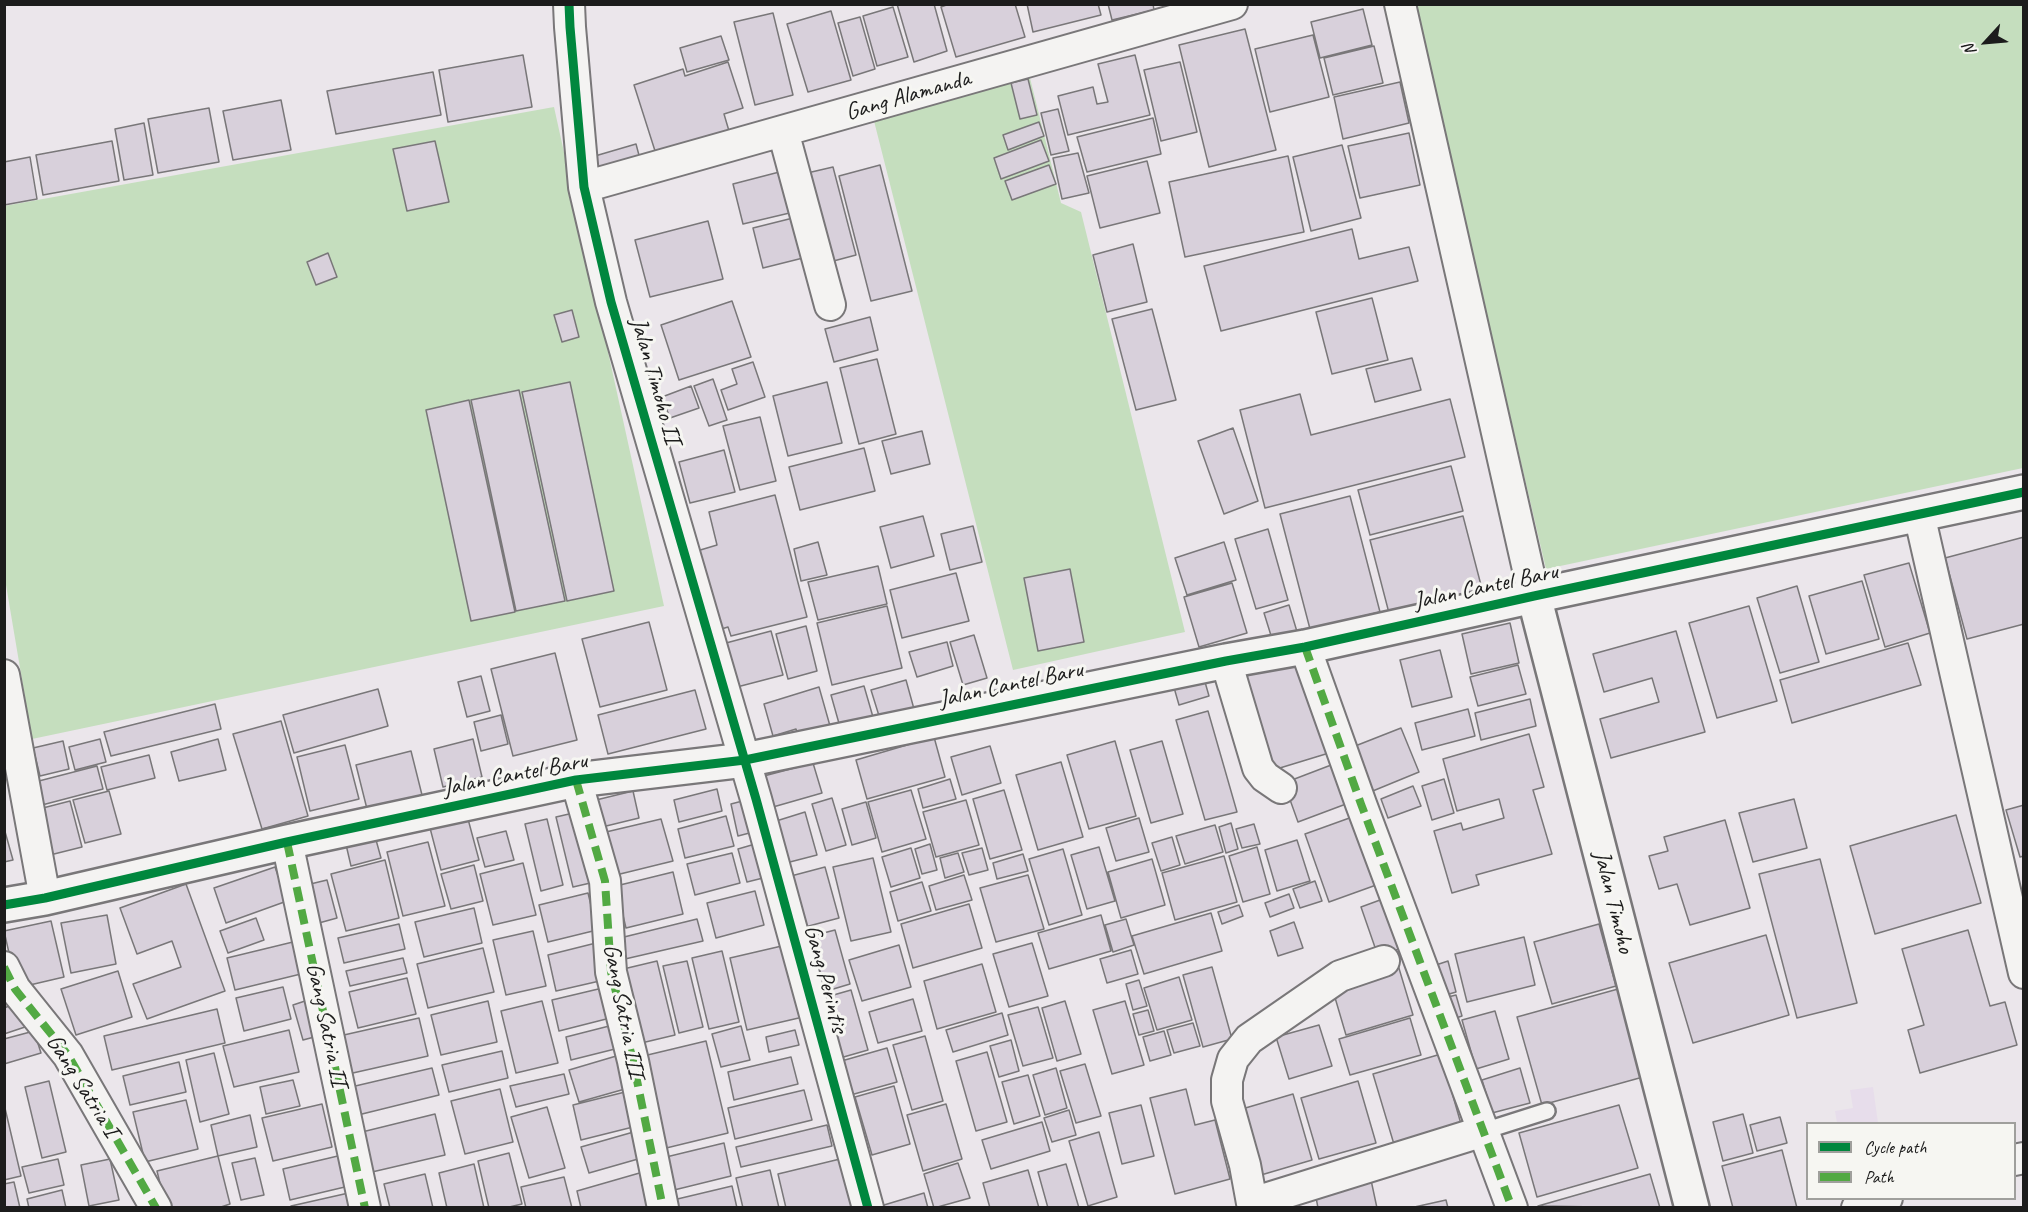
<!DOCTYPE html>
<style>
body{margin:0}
#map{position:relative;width:2028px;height:1212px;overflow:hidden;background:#ebe6eb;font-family:Caveat,sans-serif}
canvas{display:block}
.frame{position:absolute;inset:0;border:6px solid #1c1c1c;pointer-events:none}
.legend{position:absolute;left:1806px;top:1122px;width:210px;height:78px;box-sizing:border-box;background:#f6f6f2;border:2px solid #9f9f9c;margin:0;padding:8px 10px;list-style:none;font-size:18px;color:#1c1c1c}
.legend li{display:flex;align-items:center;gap:12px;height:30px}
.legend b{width:30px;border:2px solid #9f9f9c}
.north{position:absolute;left:1956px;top:12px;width:60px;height:60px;-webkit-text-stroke:4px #f6f6f2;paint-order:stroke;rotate:244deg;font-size:16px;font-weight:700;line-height:24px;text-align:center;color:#1c1c1c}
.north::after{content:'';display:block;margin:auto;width:21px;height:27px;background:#1c1c1c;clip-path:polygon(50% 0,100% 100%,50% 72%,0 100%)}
</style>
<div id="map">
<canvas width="2028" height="1212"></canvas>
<div class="frame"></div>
<ul class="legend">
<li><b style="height:8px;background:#00873e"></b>Cycle path</li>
<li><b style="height:8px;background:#52a943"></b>Path</li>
</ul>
<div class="north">N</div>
</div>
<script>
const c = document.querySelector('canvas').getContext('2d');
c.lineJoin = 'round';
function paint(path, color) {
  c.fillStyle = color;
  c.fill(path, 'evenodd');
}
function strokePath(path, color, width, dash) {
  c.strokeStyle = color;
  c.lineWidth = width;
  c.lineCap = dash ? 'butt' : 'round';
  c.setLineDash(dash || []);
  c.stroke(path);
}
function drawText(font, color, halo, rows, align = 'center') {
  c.font = font + ' Caveat,sans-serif';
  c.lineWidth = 6;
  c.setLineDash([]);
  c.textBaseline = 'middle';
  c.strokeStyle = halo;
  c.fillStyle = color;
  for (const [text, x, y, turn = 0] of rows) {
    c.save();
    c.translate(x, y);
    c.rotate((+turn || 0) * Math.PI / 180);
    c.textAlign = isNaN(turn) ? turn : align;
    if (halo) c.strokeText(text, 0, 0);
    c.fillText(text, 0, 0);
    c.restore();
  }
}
const built = new Path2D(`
 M1873,1087L1878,1123H1837L1835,1111L1853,1108L1850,1090Z`);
const green = new Path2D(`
 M1414,5H2023V468L1546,569Z
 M1028,70L1061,203L1081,212L1185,632L1013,670L873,117Z
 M554,107L664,606L32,739L5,579L4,206Z`);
const building = new Path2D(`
 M897,4H934L947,51L914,62Z
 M949,4H1015L1025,37L956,57L941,7Z
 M1027,4H1098L1101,15L1033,32Z
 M1108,4H1153L1154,10L1112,20Z
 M893,7L908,57L877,66L863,16Z
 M1363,9L1372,45L1320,58L1311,22Z
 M831,11L851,80L808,92L787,24Z
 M773,13L793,95L755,105L734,22Z
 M860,17L875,69L853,76L838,23Z
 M1245,29L1276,150L1209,167L1179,45Z
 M1313,35L1329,97L1270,112L1255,49Z
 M721,36L729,60L687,72L680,48Z
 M1374,46L1383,83L1333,95L1324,58Z
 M523,55L532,107L448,122L439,70Z
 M1135,55L1150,115L1068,135L1058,96L1093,87L1097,104L1108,102L1098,64Z
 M728,62L743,108L724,114L729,131L656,154L634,85L683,69L685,76Z
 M1180,62L1197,132L1161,141L1144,70Z
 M433,72L441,115L336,134L327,91Z
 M1028,79L1037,115L1020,119L1011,83Z
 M1400,82L1409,123L1343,139L1334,97Z
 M281,100L291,150L233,160L223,111Z
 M209,108L219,162L158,173L148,119Z
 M1058,109L1069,151L1051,155L1041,113Z
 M1153,118L1161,154L1087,172L1077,137Z
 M1039,122L1044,136L1008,150L1003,135Z
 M144,123L153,175L124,180L115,129Z
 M1409,133L1420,185L1360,198L1348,146Z
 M1041,140L1049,161L1001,179L994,158Z
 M112,141L119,181L43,195L36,155Z
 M435,141L449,202L407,211L393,149Z
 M636,144L640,159L600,171L595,156Z
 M1342,145L1361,218L1311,231L1293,157Z
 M1078,153L1089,193L1062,199L1053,158Z
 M1288,156L1304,232L1185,257L1169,182Z
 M30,157L37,199L4,205V162Z
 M1147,161L1160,213L1100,228L1087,176Z
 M880,165L912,291L871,301L839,176Z
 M1049,165L1056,184L1012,200L1005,181Z
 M833,167L856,255L826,263L803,174Z
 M787,170L798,211L743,224L733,184Z
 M797,217L807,257L763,268L753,228Z
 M708,221L723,279L650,297L635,240Z
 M1352,229L1359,259L1409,247L1418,281L1221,331L1204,266Z
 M1133,244L1147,302L1107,312L1093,255Z
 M328,253L337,277L316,285L307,262Z
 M1372,298L1388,360L1332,374L1316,312Z
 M732,301L751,357L679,380L661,325Z
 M1152,309L1176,400L1136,410L1112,319Z
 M572,310L579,337L562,342L554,315Z
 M870,317L878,350L834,362L825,329Z
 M1412,358L1421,390L1375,402L1366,369Z
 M877,359L896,434L859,444L840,368Z
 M753,362L765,397L728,410L721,390L737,384L732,369Z
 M713,379L727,420L709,426L694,386Z
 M570,382L614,591L567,601L522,392Z
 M827,382L842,443L788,456L773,396Z
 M691,386L699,408L670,418L662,397Z
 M519,390L565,601L516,611L471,400Z
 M1300,394L1311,435L1450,399L1465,457L1265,508L1240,410Z
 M469,400L515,612L471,621L426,410Z
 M760,417L776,481L740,490L723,426Z
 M1233,428L1258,501L1224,514L1198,441Z
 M922,431L930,464L891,474L882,441Z
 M864,448L875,491L800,510L789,467Z
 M724,450L735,492L690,503L679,462Z
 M1451,466L1463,511L1370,535L1358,490Z
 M775,495L807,617L731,636L728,627L718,630L697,551L717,545L709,512Z
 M1350,496L1380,612L1310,629L1280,514Z
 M923,516L934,556L891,568L880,527Z
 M1463,516L1482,589L1389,613L1370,540Z
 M973,526L982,562L950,570L941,534Z
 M1268,529L1288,600L1256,609L1235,539Z
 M2024,537V624L1967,639L1945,558Z
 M818,542L827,575L801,581L794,549Z
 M1224,542L1236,580L1187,595L1175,558Z
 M1909,563L1930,633L1885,647L1864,575Z
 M878,566L887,604L818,620L808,582Z
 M1070,569L1084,642L1038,651L1024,578Z
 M956,573L969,621L902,638L890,590Z
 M1862,581L1879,639L1826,654L1809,596Z
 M1232,583L1247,633L1199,647L1184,597Z
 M1797,586L1819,662L1780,673L1757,598Z
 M1289,605L1298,635L1273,642L1264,613Z
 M887,606L902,668L832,685L817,623Z
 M1749,606L1777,701L1717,718L1689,623Z
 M649,622L667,690L600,707L582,639Z
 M1510,623L1519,663L1471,674L1462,634Z
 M806,626L817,671L788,679L776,634Z
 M771,631L783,675L737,687L726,643Z
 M1676,631L1705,732L1611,758L1600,719L1659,702L1652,678L1604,692L1593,654Z
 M974,635L987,678L963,685L950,642Z
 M947,642L953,666L917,677L909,652Z
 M1908,643L1921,685L1792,723L1780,680Z
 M1440,650L1452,697L1412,707L1400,660Z
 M555,653L577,740L513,756L491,669Z
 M1299,659L1329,753L1270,771L1240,678Z
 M1518,665L1526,694L1478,706L1470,677Z
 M1203,675L1209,696L1179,705L1173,684Z
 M481,676L490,711L467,717L458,682Z
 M906,680L914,709L880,719L871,690Z
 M864,686L873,717L840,727L831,695Z
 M819,687L832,733L800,742L796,729L773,736L764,704Z
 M378,689L388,726L294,753L283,715Z
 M695,690L706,729L608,754L598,715Z
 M1530,699L1536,726L1481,740L1475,713Z
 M215,704L221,729L111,756L104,732Z
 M1468,709L1475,736L1422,750L1415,723Z
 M1208,711L1237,812L1205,820L1176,720Z
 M501,715L508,744L481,751L474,722Z
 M281,721L308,816L262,829L233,734Z
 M1401,728L1419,772L1363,795L1345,750Z
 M1529,734L1544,787L1533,790L1552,854L1476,875L1479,885L1452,893L1434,831L1461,823L1463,830L1504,818L1499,799L1457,811L1443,759Z
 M934,737L945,777L867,799L856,760Z
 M100,739L106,762L75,770L69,747Z
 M218,739L226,770L179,781L171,752Z
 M473,739L482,777L443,787L434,749Z
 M63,741L69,769L40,776L33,748Z
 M1115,741L1136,816L1089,829L1067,755Z
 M1162,741L1183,814L1151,823L1130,750Z
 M345,745L359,799L310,811L297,757Z
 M990,746L1001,783L962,795L951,757Z
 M411,751L422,795L367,809L356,765Z
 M149,755L155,778L107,790L101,767Z
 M1061,762L1083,837L1038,850L1016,775Z
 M1339,762L1354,801L1298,822L1284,783Z
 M813,763L822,793L773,807L764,776Z
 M97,766L103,789L42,805L35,782Z
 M950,779L956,799L923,808L918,789Z
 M1444,779L1454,813L1432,820L1422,786Z
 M1413,786L1421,806L1388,818L1381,799Z
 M717,789L722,811L679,822L674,800Z
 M911,790L926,839L882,852L868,802Z
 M1004,790L1022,850L990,859L973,799Z
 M109,791L121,834L85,843L73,800Z
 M633,791L639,818L602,827L596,800Z
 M832,798L846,845L826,851L812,804Z
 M750,799L757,831L738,836L731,804Z
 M1794,799L1807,848L1753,862L1739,813Z
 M966,800L979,845L936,857L923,812Z
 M70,801L82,847L50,855L39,809Z
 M866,802L876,838L852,845L842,809Z
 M2024,805V856L2020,857L2006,810Z
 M582,811L599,881L573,887L556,817Z
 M805,812L817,855L786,863L773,822Z
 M1956,815L1981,903L1875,934L1850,846Z
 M726,816L734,846L685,858L678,829Z
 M1355,816L1379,884L1329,902L1305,834Z
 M1139,818L1149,852L1116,861L1106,828Z
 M468,819L479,860L441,870L430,828Z
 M547,819L563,885L541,891L525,824Z
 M661,819L673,861L616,875L606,832Z
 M1725,820L1750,908L1690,925L1677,884L1659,889L1649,856L1668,851L1664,837Z
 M1231,823L1238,849L1226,853L1219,827Z
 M1254,824L1260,844L1242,848L1236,829Z
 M1215,825L1223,852L1185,864L1176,836Z
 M4,828L13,860L4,862Z
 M373,829L381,858L351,866L344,836Z
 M506,831L514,860L485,867L477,838Z
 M1172,837L1180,865L1161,871L1152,843Z
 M1297,840L1310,881L1277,891L1265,850Z
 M428,842L445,906L403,916L387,852Z
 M762,842L771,876L747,882L738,849Z
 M930,844L937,870L922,874L915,849Z
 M1099,847L1115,901L1087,909L1071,855Z
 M1257,847L1270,894L1243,902L1229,856Z
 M911,848L920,878L891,887L882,857Z
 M982,848L988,870L969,875L962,853Z
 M1063,849L1082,915L1049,925L1029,859Z
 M732,853L740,883L695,895L687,864Z
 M958,853L964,872L945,878L940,858Z
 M1023,854L1028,871L997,879L993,863Z
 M1224,856L1237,902L1175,920L1162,873Z
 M873,858L891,932L851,941L833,867Z
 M1152,859L1165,905L1121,918L1108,872Z
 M1820,859L1857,1003L1797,1018L1759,874Z
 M385,860L399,918L346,931L331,874Z
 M523,863L536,915L493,925L480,874Z
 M474,865L483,901L451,909L441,874Z
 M275,867L287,901L226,923L214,888Z
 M825,867L839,918L805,927L791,876Z
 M673,872L683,914L626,928L616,886Z
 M964,875L972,900L936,910L929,886Z
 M1028,875L1044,929L996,942L980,888Z
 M327,880L337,918L308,926L298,887Z
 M1315,881L1322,901L1300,908L1293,889Z
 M922,882L931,911L898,921L890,892Z
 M186,884L225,991L147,1019L133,984L181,967L172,941L137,954L120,908Z
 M755,891L764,925L716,938L707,903Z
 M588,893L597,930L548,942L539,905Z
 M1289,894L1294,908L1270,917L1265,903Z
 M1391,896L1408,946L1378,956L1361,907Z
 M969,904L982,948L913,968L901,924Z
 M1239,905L1243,916L1222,924L1218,912Z
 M474,908L482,943L424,957L415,922Z
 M1211,913L1222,951L1144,974L1132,936Z
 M107,915L116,964L71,973L61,923Z
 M1101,915L1111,951L1049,969L1038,933Z
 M256,918L264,940L228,953L220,931Z
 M697,919L703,941L625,959L620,938Z
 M1126,919L1134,945L1113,952L1105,925Z
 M51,921L64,977L17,988L4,931Z
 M1294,922L1303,948L1278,956L1270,931Z
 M399,924L405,949L344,963L338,938Z
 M1599,924L1616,986L1552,1004L1534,942Z
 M835,930L850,984L820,993L804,938Z
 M1968,930L1990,1006L2005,1002L2017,1045L1920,1073L1908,1030L1924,1025L1902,949Z
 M533,931L546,986L506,995L493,940Z
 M1766,935L1789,1015L1693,1043L1669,963Z
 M1524,937L1535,985L1467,1002L1455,954Z
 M297,941L305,973L235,990L227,958Z
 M596,943L604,980L556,991L548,955Z
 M1032,943L1048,996L1009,1007L993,954Z
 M786,945L803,1017L747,1030L730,958Z
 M899,945L911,987L862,1001L849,960Z
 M483,948L494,992L428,1008L417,964Z
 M1131,950L1138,974L1107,983L1100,959Z
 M722,951L739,1022L709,1029L692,958Z
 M403,958L407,973L350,986L346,971Z
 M657,961L675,1035L633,1045L615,971Z
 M687,961L703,1027L679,1033L663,966Z
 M1448,961L1456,992L1439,997L1430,967Z
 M982,964L996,1012L937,1029L924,981Z
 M1398,965L1413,1015L1346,1035L1331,984Z
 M1212,967L1232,1039L1203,1047L1183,975Z
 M118,971L132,1017L76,1035L61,989Z
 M1179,977L1192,1020L1157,1030L1144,988Z
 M407,978L416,1014L358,1028L349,992Z
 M1139,980L1147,1006L1133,1010L1126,984Z
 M611,986L618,1016L559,1031L552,1000Z
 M283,987L291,1019L244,1031L236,998Z
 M1618,989L1643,1077L1542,1105L1517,1017Z
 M851,990L868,1050L840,1058L823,998Z
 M1456,995L1462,1016L1447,1021L1440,999Z
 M913,999L922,1031L878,1043L869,1012Z
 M308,1000L318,1036L303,1040L293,1005Z
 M488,1001L497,1042L441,1055L431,1015Z
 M542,1001L558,1063L516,1073L501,1011Z
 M1065,1001L1081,1054L1057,1061L1042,1008Z
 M1125,1001L1144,1065L1112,1074L1093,1010Z
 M19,1002L28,1026L4,1034V1008Z
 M1038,1007L1053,1058L1023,1066L1008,1015Z
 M217,1009L225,1043L112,1070L104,1036Z
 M1148,1010L1154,1031L1139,1035L1133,1014Z
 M1495,1011L1509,1059L1476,1069L1462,1020Z
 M1002,1013L1008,1035L953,1052L946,1030Z
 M419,1018L428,1056L344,1075L335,1037Z
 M1410,1018L1421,1055L1350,1075L1339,1039Z
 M1193,1023L1200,1046L1174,1053L1167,1030Z
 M617,1024L623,1047L571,1060L566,1037Z
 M1319,1025L1332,1066L1289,1079L1276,1037Z
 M741,1026L750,1060L721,1067L712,1034Z
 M289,1030L299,1072L234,1087L223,1046Z
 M795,1030L799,1045L769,1052L766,1037Z
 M34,1031L41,1053L4,1064V1039Z
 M1164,1031L1171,1055L1150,1061L1143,1037Z
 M925,1036L943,1101L912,1110L893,1045Z
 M1011,1040L1019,1071L999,1077L990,1046Z
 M706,1041L728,1133L658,1150L635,1058Z
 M887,1048L897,1082L840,1098L831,1064Z
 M502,1051L508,1078L449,1092L442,1065Z
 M987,1052L1007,1122L976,1131L956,1061Z
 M214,1053L229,1114L200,1122L186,1060Z
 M623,1054L632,1087L579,1102L569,1070Z
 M1441,1054L1463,1131L1396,1151L1373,1074Z
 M791,1057L798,1084L734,1100L728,1072Z
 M179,1062L186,1092L130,1105L123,1076Z
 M1085,1064L1101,1116L1076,1123L1060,1071Z
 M432,1068L439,1095L358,1115L351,1087Z
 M1056,1068L1067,1108L1045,1115L1033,1075Z
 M1520,1068L1530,1103L1492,1113L1482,1080Z
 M564,1074L569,1094L516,1107L510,1086Z
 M1028,1075L1040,1116L1014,1124L1002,1082Z
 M293,1080L300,1106L266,1114L260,1087Z
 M49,1081L66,1152L42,1158L25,1087Z
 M1358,1081L1376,1143L1319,1159L1301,1098Z
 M894,1086L910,1144L872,1155L855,1097Z
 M500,1089L513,1142L465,1154L451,1101Z
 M1186,1089L1195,1125L1215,1120L1230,1179L1175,1194L1150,1098Z
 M804,1090L812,1120L735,1139L728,1108Z
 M629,1091L637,1126L581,1140L573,1105Z
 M1293,1094L1312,1160L1261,1175L1242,1109Z
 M186,1100L198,1149L145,1162L133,1112Z
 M4,1104L21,1176L4,1180Z
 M322,1104L332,1147L273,1161L262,1118Z
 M946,1104L962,1159L923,1171L907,1115Z
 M1141,1105L1154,1156L1122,1164L1109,1113Z
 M1619,1105L1638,1168L1537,1197L1519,1133Z
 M547,1107L565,1168L529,1178L511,1117Z
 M1069,1110L1076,1135L1052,1142L1044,1118Z
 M435,1114L445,1155L372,1172L362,1132Z
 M1743,1114L1753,1153L1723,1161L1713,1122Z
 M250,1115L257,1147L218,1156L211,1125Z
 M1780,1117L1787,1143L1757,1151L1750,1125Z
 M1042,1122L1050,1151L991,1169L982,1140Z
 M827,1125L832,1146L741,1167L736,1147Z
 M637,1131L645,1157L589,1173L581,1147Z
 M1099,1132L1117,1197L1088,1206L1069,1141Z
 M724,1143L731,1176L670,1191L662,1158Z
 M1782,1150L1797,1208H1733L1722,1166Z
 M509,1153L522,1204L505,1208H489L478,1161Z
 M342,1155L349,1186L290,1200L283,1169Z
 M218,1156L230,1204L218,1208H166L157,1171Z
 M255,1158L264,1195L241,1200L232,1163Z
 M58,1159L64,1185L29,1193L22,1167Z
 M110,1159L119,1200L89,1206L81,1165Z
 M840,1159L852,1208H786L778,1174Z
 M958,1163L970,1198L934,1208L924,1174Z
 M474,1164L484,1208H447L439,1173Z
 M1066,1164L1079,1208H1048L1038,1172Z
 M770,1170L779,1208H743L736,1178Z
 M1028,1170L1039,1208H990L983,1183Z
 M643,1172L653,1208H581L577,1191Z
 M425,1174L433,1208H390L384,1184Z
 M1650,1174L1660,1208L1538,1206Z
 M564,1177L572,1208H526L521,1187Z
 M1371,1180L1377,1208H1318L1315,1192Z
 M14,1182L20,1208H4V1184Z
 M732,1186L737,1208H670L669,1201Z
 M62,1190L66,1208H29L27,1199Z
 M353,1192L357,1208H292L291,1206Z
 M924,1193L928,1208H884V1205Z
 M1446,1200L1448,1208H1410Z`);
const lane = new Path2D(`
 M1484,1131L1547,1111`);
const street = new Path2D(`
 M569,4L570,27L584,187L611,302L756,799L868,1208
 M1400,4L1534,596
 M783,131L830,305
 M584,187L1232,4
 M1919,514L2024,973
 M1305,647L1361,804L1512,1208
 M1226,661L1258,768L1265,777L1281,788
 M4,675L45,898
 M576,780L605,881L611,972L633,1061L663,1208
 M287,842L365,1208
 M1384,961L1340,976L1249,1039L1233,1059L1227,1080V1101L1245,1165L1252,1203L1484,1131
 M4,967L15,989L68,1055L156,1208
 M2014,1160L2024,1158
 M1857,1208L1887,1198`);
const secondary = new Path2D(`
 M1534,596L1692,1208
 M4,905L45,898L287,842L576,780L745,760L1226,661L1305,647L1534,596L2024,492`);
const quiet = new Path2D(`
 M1305,647L1361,804L1512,1208
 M576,780L605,881L611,972L633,1061L663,1208
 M287,842L365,1208
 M4,967L15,989L68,1055L156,1208`);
const cycleway = new Path2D(`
 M569,4L570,27L584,187L611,302L756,799L868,1208
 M4,905L45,898L287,842L576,780L745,760L1226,661L1305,647L1534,596L2024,492`);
const streetNames = [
 ["Gang Alamanda",908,96,-16],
 ["Jalan Timoho II",655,381,74],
 ["Jalan Cantel Baru",1486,587,-12],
 ["Jalan Cantel Baru",1011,685,-12],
 ["Jalan Cantel Baru",515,775,-11],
 ["Jalan Timoho",1613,902,76],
 ["Gang Perintis",825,979,75],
 ["Gang Satria III",623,1011,79],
 ["Gang Satria II",326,1025,78],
 ["Gang Satria I",82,1086,58]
];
paint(built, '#e7ddeb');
paint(green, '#c5debe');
paint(building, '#d8d0db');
strokePath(building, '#797779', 1.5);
strokePath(lane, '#797779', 20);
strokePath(street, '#797779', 34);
strokePath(secondary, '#797779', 38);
strokePath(lane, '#f4f3f2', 15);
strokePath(street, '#f4f3f2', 30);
strokePath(secondary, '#f4f3f2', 33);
strokePath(quiet, '#52a943', 8, [15, 8]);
strokePath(cycleway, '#00873e', 9);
drawText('24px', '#1c1c1c', '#f6f6f2', streetNames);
</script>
